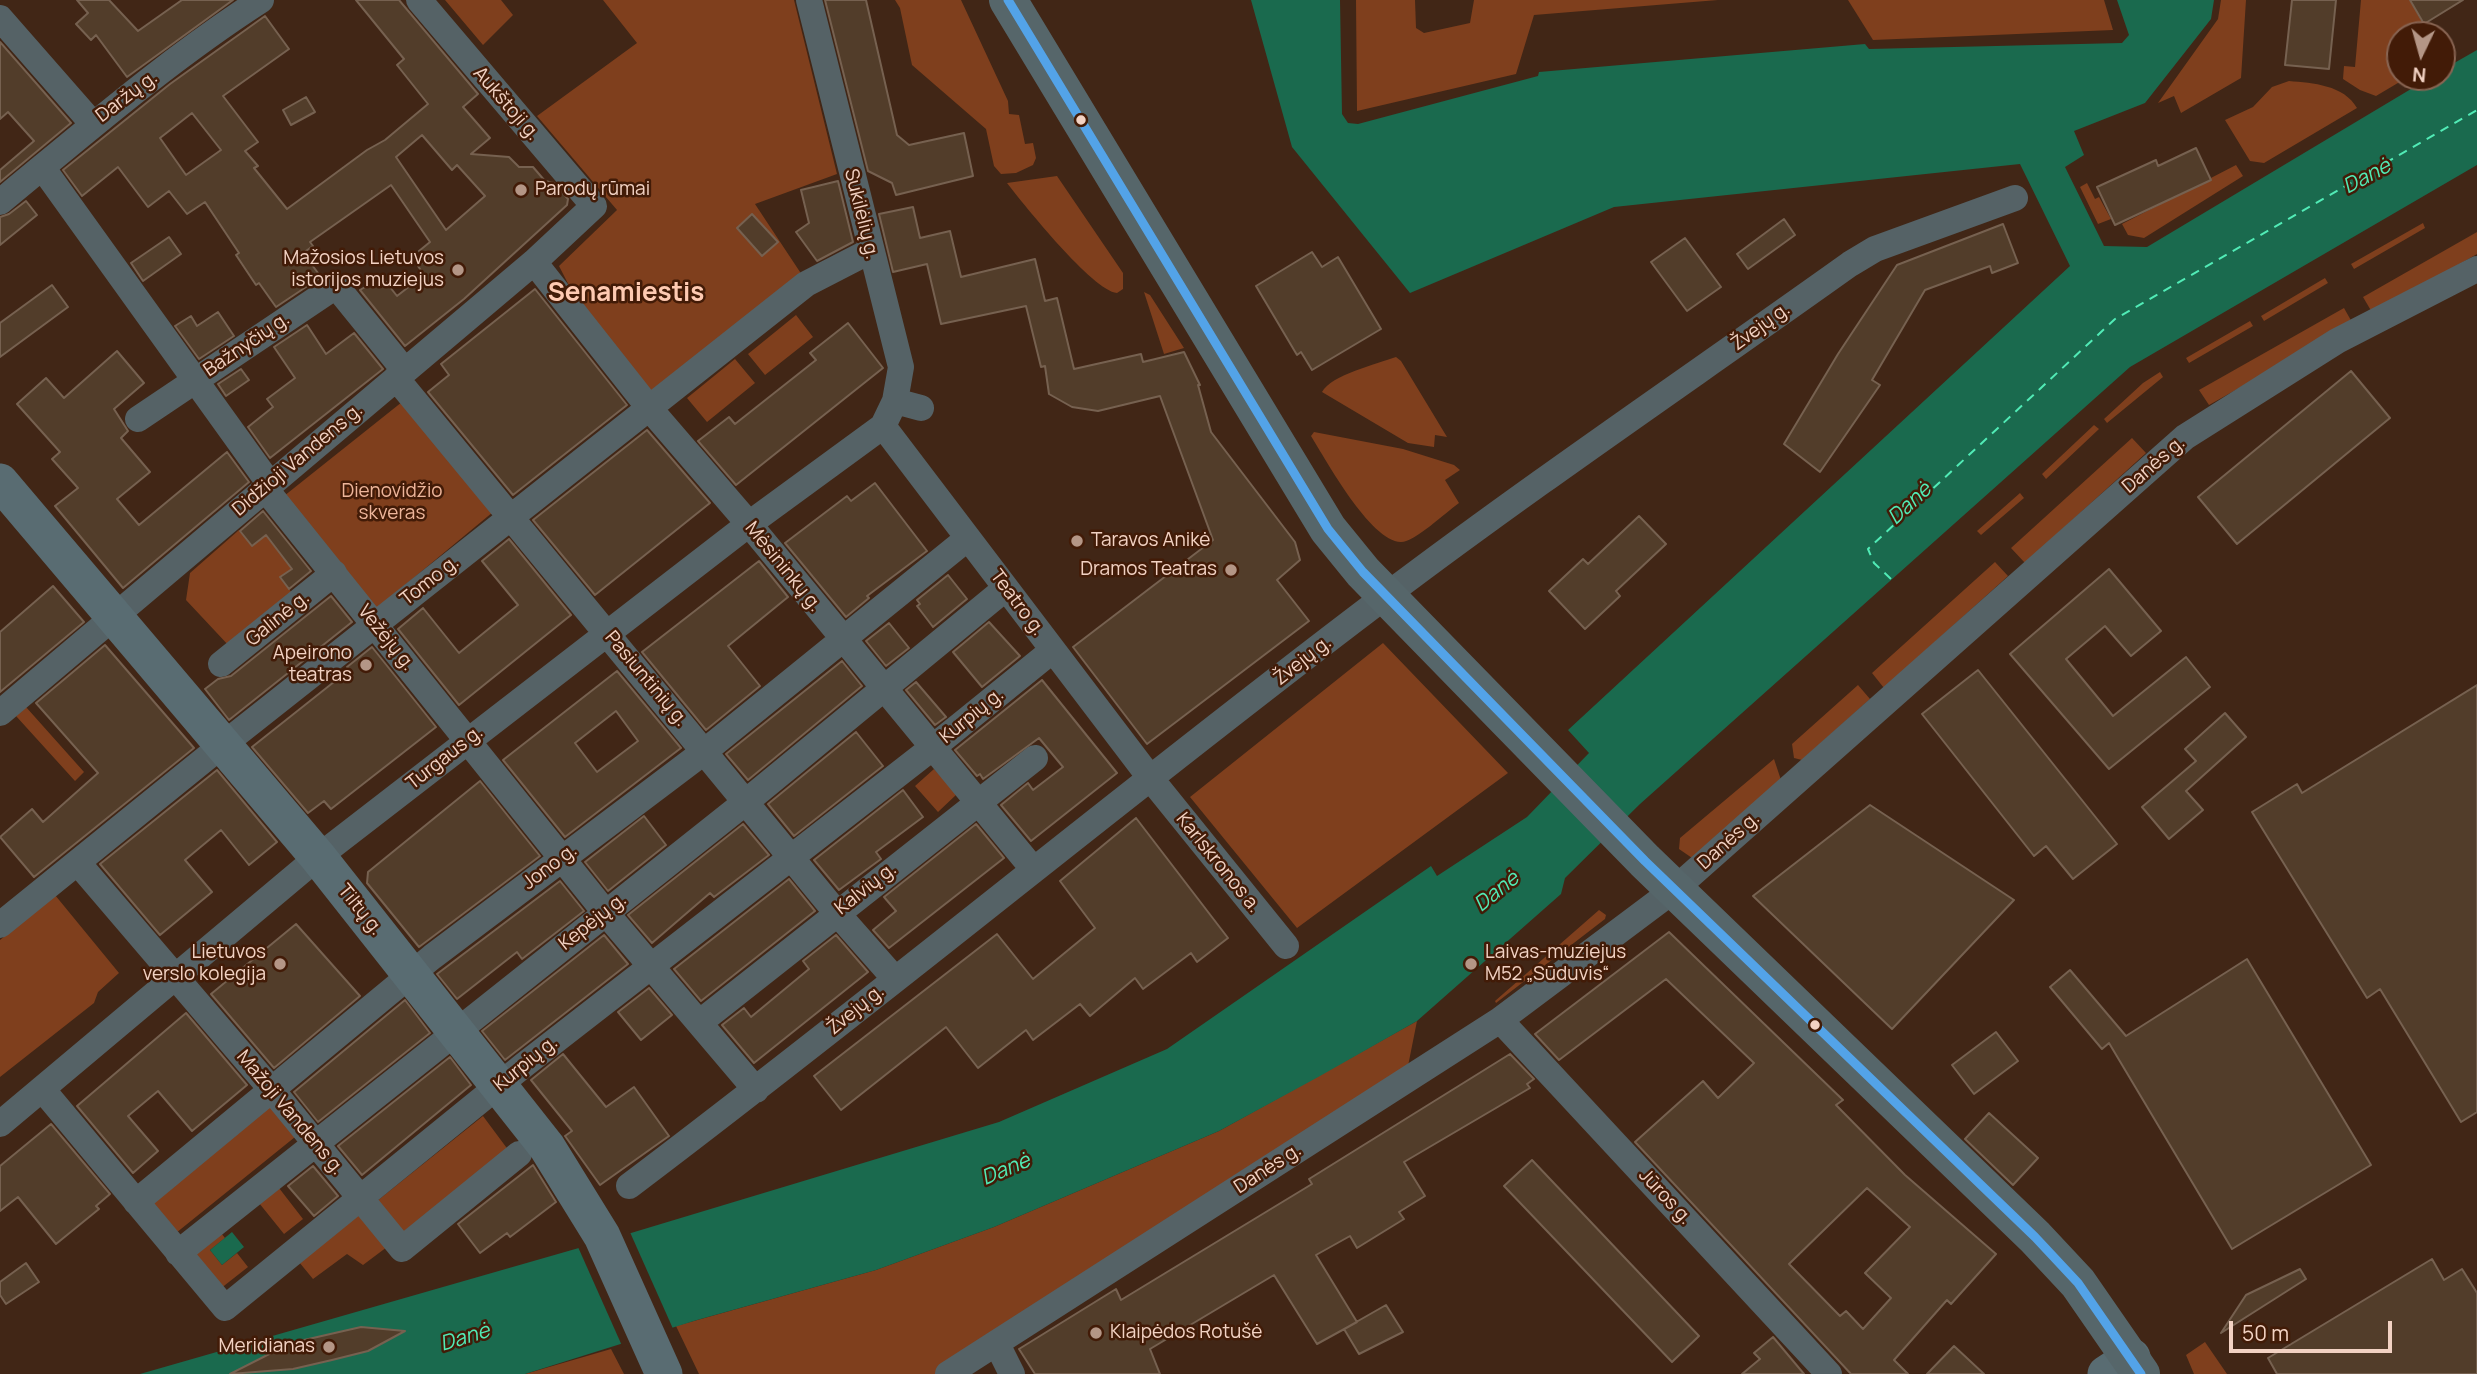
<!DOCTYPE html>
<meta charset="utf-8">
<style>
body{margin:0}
#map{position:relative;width:2477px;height:1374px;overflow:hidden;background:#412616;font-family:Manrope,sans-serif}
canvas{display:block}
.north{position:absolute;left:2386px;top:21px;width:70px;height:70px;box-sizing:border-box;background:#421b07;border:2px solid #886452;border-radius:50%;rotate:185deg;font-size:19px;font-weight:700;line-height:28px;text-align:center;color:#f2d2c3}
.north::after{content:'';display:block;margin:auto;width:24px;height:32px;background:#b49686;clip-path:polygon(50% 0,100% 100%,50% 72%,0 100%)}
.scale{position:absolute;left:2229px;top:1321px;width:163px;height:32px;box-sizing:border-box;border:4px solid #f2d2c3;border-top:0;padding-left:9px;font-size:21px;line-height:24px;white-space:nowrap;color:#f2d2c3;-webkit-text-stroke:5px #421b07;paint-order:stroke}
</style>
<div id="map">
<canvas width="2477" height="1374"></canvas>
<div class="north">N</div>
<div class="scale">50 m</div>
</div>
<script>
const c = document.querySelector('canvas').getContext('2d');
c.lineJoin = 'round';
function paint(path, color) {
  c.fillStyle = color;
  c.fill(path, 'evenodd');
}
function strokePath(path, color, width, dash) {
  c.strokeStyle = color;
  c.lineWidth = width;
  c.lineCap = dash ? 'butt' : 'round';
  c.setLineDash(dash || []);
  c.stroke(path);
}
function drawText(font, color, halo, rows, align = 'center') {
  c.font = font + ' Manrope,sans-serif';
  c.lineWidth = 5;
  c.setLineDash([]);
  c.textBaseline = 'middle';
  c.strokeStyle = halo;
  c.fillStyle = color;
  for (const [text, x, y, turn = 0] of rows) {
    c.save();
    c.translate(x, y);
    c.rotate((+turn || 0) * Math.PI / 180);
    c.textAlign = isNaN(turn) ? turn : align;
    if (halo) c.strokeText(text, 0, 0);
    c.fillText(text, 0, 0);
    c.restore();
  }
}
const green = new Path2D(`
 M445,0H501L513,15L483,45Z
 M603,0H794L837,174L755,204L802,275L651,393L579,305L559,266L617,210L537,116L637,43Z
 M895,0H961L1008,101L1009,114L1019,115L1025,144L1033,143L1036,158L1033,165L1016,173L1001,174L994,166L986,129L912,65L900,8Z
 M1356,0H1415L1416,28L1424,33L1470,23L1474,0H1718L1534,15L1516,74L1357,111Z
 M1848,0H2104L2113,30L1873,40Z
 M2221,0H2246L2241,78L2181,113L2174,96L2158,103L2218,19Z
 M2361,0H2410L2429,35H2400V77H2408L2376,96L2360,90L2343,79L2344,66L2355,67Z
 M2289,81C2313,83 2344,85 2357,108L2264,163L2250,161L2225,120L2253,107L2272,87Z
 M2236,165L2243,176L2144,238L2128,235L2122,224Z
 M1057,176L1123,273V289L1117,293C1093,291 1024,205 1007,183Z
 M2087,183L2095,199L2099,197L2111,219L2098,224L2080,187Z
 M2423,223L2425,228L2354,269L2351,264Z
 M2477,232V254L2373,314L2363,297Z
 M2325,278L2328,283L2264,321L2261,316Z
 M1144,292L1150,295L1184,348L1164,354Z
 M2344,308L2353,324L2209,405L2199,390Z
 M796,315L813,337L765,375L748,354Z
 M2250,321L2253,326L2189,363L2186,358Z
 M1396,357L1401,361L1447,437L1435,435L1434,447L1408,443L1322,392C1331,375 1377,364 1396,357Z
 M735,359L755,383L707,422L687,398Z
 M2160,372L2163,377L2107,423L2104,419L2143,383Z
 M402,402L493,512L375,610L284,496Z
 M2094,425L2099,429L2046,479L2042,474Z
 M1314,432L1403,449L1454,465L1460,470L1445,480L1459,503C1446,512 1415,542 1401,542C1370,541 1326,460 1311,436Z
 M2132,438L2146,453L2025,563L2011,548Z
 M2020,493L2024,498L1981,535L1977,531Z
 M239,530L252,546L266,535L292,569L281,578L295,597L230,647L186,600L190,573Z
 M1995,562L2008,576L1884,688L1872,673Z
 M1383,643L1508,773L1297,928L1190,797Z
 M1858,685L1870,699L1802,760L1794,758L1792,744Z
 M26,707L84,772L75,781L16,716Z
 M1774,759L1781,780L1695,860L1679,849L1680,838Z
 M934,769L957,794L938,812L915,786Z
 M55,895L119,973L98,992L94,1003L0,1077V940Z
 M1599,910L1606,915L1605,919L1496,1003L1495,1001Z
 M1417,1021L1405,1081L948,1374H699L676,1326L876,1270L994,1227L1219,1131Z
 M268,1102L295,1137L176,1233L150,1201Z
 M483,1116L509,1151L404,1234L377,1201Z
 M279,1188L303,1219L284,1234L259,1203Z
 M358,1213L387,1247L363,1265L347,1254L313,1279L299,1262Z
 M221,1233L225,1238L210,1250L222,1265L237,1253L248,1267L220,1289L193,1256Z
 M2205,1342L2227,1374H2194L2186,1355Z
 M611,1349L624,1374H525Z`);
const water = new Path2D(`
 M1251,0H1340L1342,114L1348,123L1358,124L1538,76L1539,72L1865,44L1869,49L2122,43L2129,35L2117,0H2214L2211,19L2145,103L2074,131L2084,155L2065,167L2104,246L2147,247L2431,77H2442V70L2477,50V165L2130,367L1640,804L1565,878L1561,894L1417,1021L1320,1076L1219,1131L994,1227L876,1270L697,1320L525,1374H140L631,1233L999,1122L1167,1049L1431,866L1437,876L1527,817L1589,753L1568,730L2070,266L2020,164L1614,207L1410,293L1292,147Z
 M232,1232L244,1247L222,1265L210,1250Z`);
const pier = new Path2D(`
 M629,1230L674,1331L623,1348L578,1247Z`);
const ferry = new Path2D(`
 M1891,579L1874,563L1868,549L2115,319L2477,110`);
const building = new Path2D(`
 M77,0H109L138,31L182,0H233L127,77L96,35L91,40L76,24L88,13Z
 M356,0H399L478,94L463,107L490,138L471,154L509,157L519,167H533L545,181L554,183L568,199L567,205L464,299L405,346L360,290L382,277L397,296L424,275L418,266L426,260L419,251L430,242L391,185L310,242L313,246L303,253L321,277L276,307L259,283L256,285L236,255L239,253L205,202L187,214L169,191L148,207L118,167L82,196L63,170L170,84L265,16L289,49L223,96L258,142L245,151L258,166L254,168L287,209L367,150L385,140L428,104L397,65L404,59ZM192,113L221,150L186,175L160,138ZM422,135L452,170L457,165L485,196L446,230L396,157Z
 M825,0H866L897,135L909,145L964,133L973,176L896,195L892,183L868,171Z
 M2292,0H2336L2329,69L2285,65Z
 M2410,0H2463L2424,24Z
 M0,42L71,123L0,182V170L34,141L8,112L0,119Z
 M306,97L315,112L291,125L283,110Z
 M2196,148L2211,180L2115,225L2097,187L2156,160L2158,166Z
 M838,181L853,242L817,261L796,232L809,223L801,190Z
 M26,201L37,215L0,245V217L9,214Z
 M913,207L920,238L950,231L961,277L1035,259L1045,301L1057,298L1074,369L1141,354L1143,362L1184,352L1200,385H1198L1211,432L1295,542L1300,560L1277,580L1309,621L1147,744L1073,647L1213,540L1160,396L1098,411L1072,407L1049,394L1045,366L1041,367L1026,306L941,324L927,264L893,272L879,214Z
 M752,214L778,242L762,256L737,228Z
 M1784,219L1795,235L1748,269L1737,254Z
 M2003,224L2018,263L1992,273L1990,266L1925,290L1872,380L1880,385L1820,472L1784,444L1838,354L1897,265Z
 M169,237L181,254L143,281L131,263Z
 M1685,238L1721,287L1687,311L1651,262Z
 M1312,252L1322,267L1338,257L1381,329L1312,370L1301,352L1297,355L1256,286Z
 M52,285L68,307L0,357V323Z
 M535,289L627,405L513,495L428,392L449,375L441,364Z
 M218,312L234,336L199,359L175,326L191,316L197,326Z
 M848,323L883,368L736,485L698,441L729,417L735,424L816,360L810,353Z
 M307,325L326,354L354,333L383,369L270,458L248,427L273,407L267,399L295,378L274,347Z
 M117,351L144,383L114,409L128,431L121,438L150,472L117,499L139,525L227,452L249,482L123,588L55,506L78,488L52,459L60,452L17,404L46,378L64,398Z
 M241,369L249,380L226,396L218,384Z
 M2351,371L2390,418L2237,544L2198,497Z
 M647,430L710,503L595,595L533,520Z
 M875,483L927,551L867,596L869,598L846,617L785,543L847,496L851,501Z
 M263,511L311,571L289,589L280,577L292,569L266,535L252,546L240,531Z
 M1639,516L1666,544L1616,591L1620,596L1585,629L1549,591L1583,559L1588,564Z
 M509,539L571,615L459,705L398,629L423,608L459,653L518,605L482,561Z
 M759,561L788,597L728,646L760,686L706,730L642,652Z
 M2109,569L2161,631L2131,656L2105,626L2066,659L2113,716L2186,657L2210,687L2109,769L2010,654Z
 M948,575L967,599L933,627L917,606L920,604L917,600Z
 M53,586L84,622L0,692V632Z
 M331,596L352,622L229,720L205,689L218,679L231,676Z
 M989,622L1020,656L982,687L953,652Z
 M889,623L909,648L886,666L866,641Z
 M105,645L194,748L34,877L0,837L32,809L43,822L98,773L36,703Z
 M372,647L436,727L331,809L324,801L308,813L252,747L349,670L347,667Z
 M842,661L862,686L748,780L726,754Z
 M1978,670L2117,844L2073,879L2046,846L2034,856L1922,714Z
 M617,671L681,748L565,837L503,760ZM616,711L638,741L597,772L575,743Z
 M1042,680L1117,773L1031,841L1001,805L1028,783L1033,790L1063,767L1039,738L983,779L980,774L977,776L955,750Z
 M916,682L946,717L935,725L906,690Z
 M2477,685V1112L2461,1122L2380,989L2367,998L2252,812L2297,784L2302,793Z
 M2225,713L2246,737L2186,791L2203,810L2169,839L2142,807L2196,761L2185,749Z
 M856,732L883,766L794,836L768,804Z
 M217,770L277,842L249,865L221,830L185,860L212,892L160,935L100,864Z
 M480,781L540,856L419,947L367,883L368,872Z
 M903,790L923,817L876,852L881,859L839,890L814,860Z
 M1870,805L2014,900L1892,1029L1753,896Z
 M644,816L666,845L608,891L585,862Z
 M1136,818L1228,938L1197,962L1191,953L1143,989L1135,978L1090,1016L1080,1004L1033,1040L1026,1030L978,1068L946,1027L841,1110L814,1076L997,934L1033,979L1095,928L1060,881Z
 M743,824L769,855L714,897L710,893L652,943L628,915Z
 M976,824L1004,858L889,948L873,930L896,911L884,897Z
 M789,879L815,911L701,1001L674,969Z
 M560,881L584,911L522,959L517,952L457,999L437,974Z
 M296,924L360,996L274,1068L211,994Z
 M1669,932L1843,1100L1836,1105L1905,1175L1996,1254L1951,1304L1947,1300L1894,1360L1908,1374H1851L1635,1142L1703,1081L1718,1098L1754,1063L1666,979L1559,1060L1535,1034ZM1867,1188L1910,1227L1865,1273L1891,1298L1863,1329L1846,1311L1840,1316L1789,1264Z
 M604,935L628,964L505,1060L482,1031Z
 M836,935L868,972L754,1063L722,1025L744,1008L751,1017L809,969L803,961Z
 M2247,959L2371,1165L2232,1249L2109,1043L2102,1049L2050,987L2070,970L2126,1036Z
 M649,988L672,1015L641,1040L618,1012Z
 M405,1000L430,1033L318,1122L294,1092Z
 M186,1013L247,1085L192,1131L158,1091L128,1116L158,1151L133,1173L77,1106Z
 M1996,1032L2018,1061L1974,1094L1952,1065Z
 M563,1054L606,1107L634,1087L669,1136L600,1185L565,1136L572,1131L531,1080Z
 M1510,1054L1534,1079L1527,1084L1530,1088L1404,1162L1425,1196L1399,1212L1404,1219L1357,1248L1350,1236L1316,1255L1357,1322L1317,1344L1274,1275L1150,1349L1160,1374H1035L1019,1349L1116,1289L1121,1300L1312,1184L1309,1179Z
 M450,1057L471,1085L362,1175L338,1146Z
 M1989,1113L2038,1158L2013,1185L1965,1139Z
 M51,1124L110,1194L96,1206L99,1209L56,1244L18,1197L0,1211V1166Z
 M1532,1160L1699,1336L1672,1362L1504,1186Z
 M533,1165L556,1202L510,1237L507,1233L480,1253L458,1224Z
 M313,1166L338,1196L314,1216L288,1186Z
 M2432,1259L2444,1280L2462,1269L2477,1293V1374H2277L2268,1358Z
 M26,1263L39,1282L6,1304L0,1295V1282Z
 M2300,1269L2306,1279L2221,1333L2246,1295Z
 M1386,1305L1403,1332L1359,1354L1344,1329Z
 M361,1327L405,1331L368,1351L332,1360L293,1369L230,1374L291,1343Z
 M1773,1337L1804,1374H1742L1760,1359L1754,1353Z
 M1954,1346L1984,1374H1927Z`);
const street = new Path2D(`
 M0,18L92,123
 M42,167L269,483L271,496L605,912L756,1090
 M0,202C85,132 168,60 261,0
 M534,262L650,409L749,524L1034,870
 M396,378L836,912L895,979
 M895,401L921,408
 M138,419L336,286L405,371
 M883,426L1151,779L1286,946
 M221,664L334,573
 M0,713L534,262L594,206L419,0
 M78,863L272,1090L402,1249L519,1154
 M0,925L210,755L806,284L870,251
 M1500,1020L1829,1374
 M699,1023L1035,758
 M43,1090L225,1308L524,1065L932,748L1053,650
 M0,1124L318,857L749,524L883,426L895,401L901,367L809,0
 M629,1186C885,993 1131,788 1387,595C1538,481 1696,374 1850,264L1875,249L2015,198
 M136,1202L432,957L705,751L968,538
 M178,1253L747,801L1006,588
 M997,1344L1012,1374
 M948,1374L1500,1020L1675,889L2185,437L2337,341L2477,269`);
const secondary = new Path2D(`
 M0,482L318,857L547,1147L602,1236L664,1374
 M2106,1374L2132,1357`);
const primary = new Path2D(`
 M1008,0L1328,529L1363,572L1645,861L2035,1237L2078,1283L2141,1374`);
const bus1 = new Path2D(`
 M1008,0L1328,529L1363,572L1645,861L2035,1237L2078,1283L2141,1374`);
const markers = [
 [1081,120,6,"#f2d2c3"],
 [521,190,7,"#b49686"],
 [458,270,7,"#b49686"],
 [1077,541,7,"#b49686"],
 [1231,570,7,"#b49686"],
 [366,665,7,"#b49686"],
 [280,964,7,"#b49686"],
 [1471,964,7,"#b49686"],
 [1815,1025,6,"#f2d2c3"],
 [1096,1333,7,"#b49686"],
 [329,1347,7,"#b49686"]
];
const streetNames = [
 ["Daržų g.",127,97,-37],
 ["Aukštoji g.",506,104,49],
 ["Sukilėlių g.",861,214,76],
 ["Žvejų g.",1761,327,-36],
 ["Bažnyčių g.",247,345,-34],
 ["Didžioji Vandens g.",298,460,-40],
 ["Danės g.",2154,465,-41],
 ["Mėsininkų g.",783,567,51],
 ["Tomo g.",430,581,-38],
 ["Teatro g.",1017,603,53],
 ["Galinė g.",278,619,-39],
 ["Vežėjų g.",386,638,51],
 ["Žvejų g.",1303,661,-38],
 ["Pasiuntinių g.",646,679,50],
 ["Kurpių g.",972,716,-39],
 ["Turgaus g.",445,758,-38],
 ["Danės g.",1729,841,-42],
 ["Karlskronos a.",1218,863,51],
 ["Jono g.",550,867,-37],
 ["Kalvių g.",866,889,-38],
 ["Tiltų g.",360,910,51],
 ["Kepėjų g.",593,922,-38],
 ["Žvejų g.",856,1010,-39],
 ["Kurpių g.",526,1064,-39],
 ["Mažoji Vandens g.",290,1113,50],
 ["Danės g.",1268,1169,-33],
 ["Jūros g.",1665,1197,47]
];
const poiNames = [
 ["Parodų rūmai",535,190,"left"],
 ["Mažosios Lietuvos",444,259],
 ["istorijos muziejus",444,281],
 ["Taravos Anikė",1091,541,"left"],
 ["Dramos Teatras",1217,570],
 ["Apeirono",352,654],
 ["teatras",352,676],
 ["Lietuvos",266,953],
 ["verslo kolegija",266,975],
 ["Laivas-muziejus",1485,953,"left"],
 ["M52 „Sūduvis“",1485,975,"left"],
 ["Klaipėdos Rotušė",1110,1333,"left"],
 ["Meridianas",315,1347]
];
const parkNames = [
 ["Dienovidžio",392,492],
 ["skveras",392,514]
];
const waterNames = [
 ["Danė",2367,177,-28],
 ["Danė",1910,504,-43],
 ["Danė",1497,892,-39],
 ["Danė",1006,1170,-23],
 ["Danė",465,1338,-17]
];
const districtNames = [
 ["Senamiestis",626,294]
];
paint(green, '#7f3f1d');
paint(water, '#1a6a4e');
paint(pier, '#412616');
strokePath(ferry, '#51ebb6', 2, [9, 7]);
paint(building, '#523d2a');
strokePath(building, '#766150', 2);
strokePath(street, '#556266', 26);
strokePath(secondary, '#596c72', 37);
strokePath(primary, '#56666a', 38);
strokePath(bus1, '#53a3e8', 9);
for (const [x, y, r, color] of markers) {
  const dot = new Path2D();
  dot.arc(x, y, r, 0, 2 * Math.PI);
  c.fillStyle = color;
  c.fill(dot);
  strokePath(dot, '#421b07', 2.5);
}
drawText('19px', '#f2d2c3', '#421b07', streetNames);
drawText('19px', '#f2d2c3', '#421b07', poiNames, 'right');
drawText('19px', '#edb59a', '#421b07', parkNames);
drawText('italic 21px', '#51ebb6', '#421b07', waterNames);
drawText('bold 26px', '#fecab2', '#421b07', districtNames);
</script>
